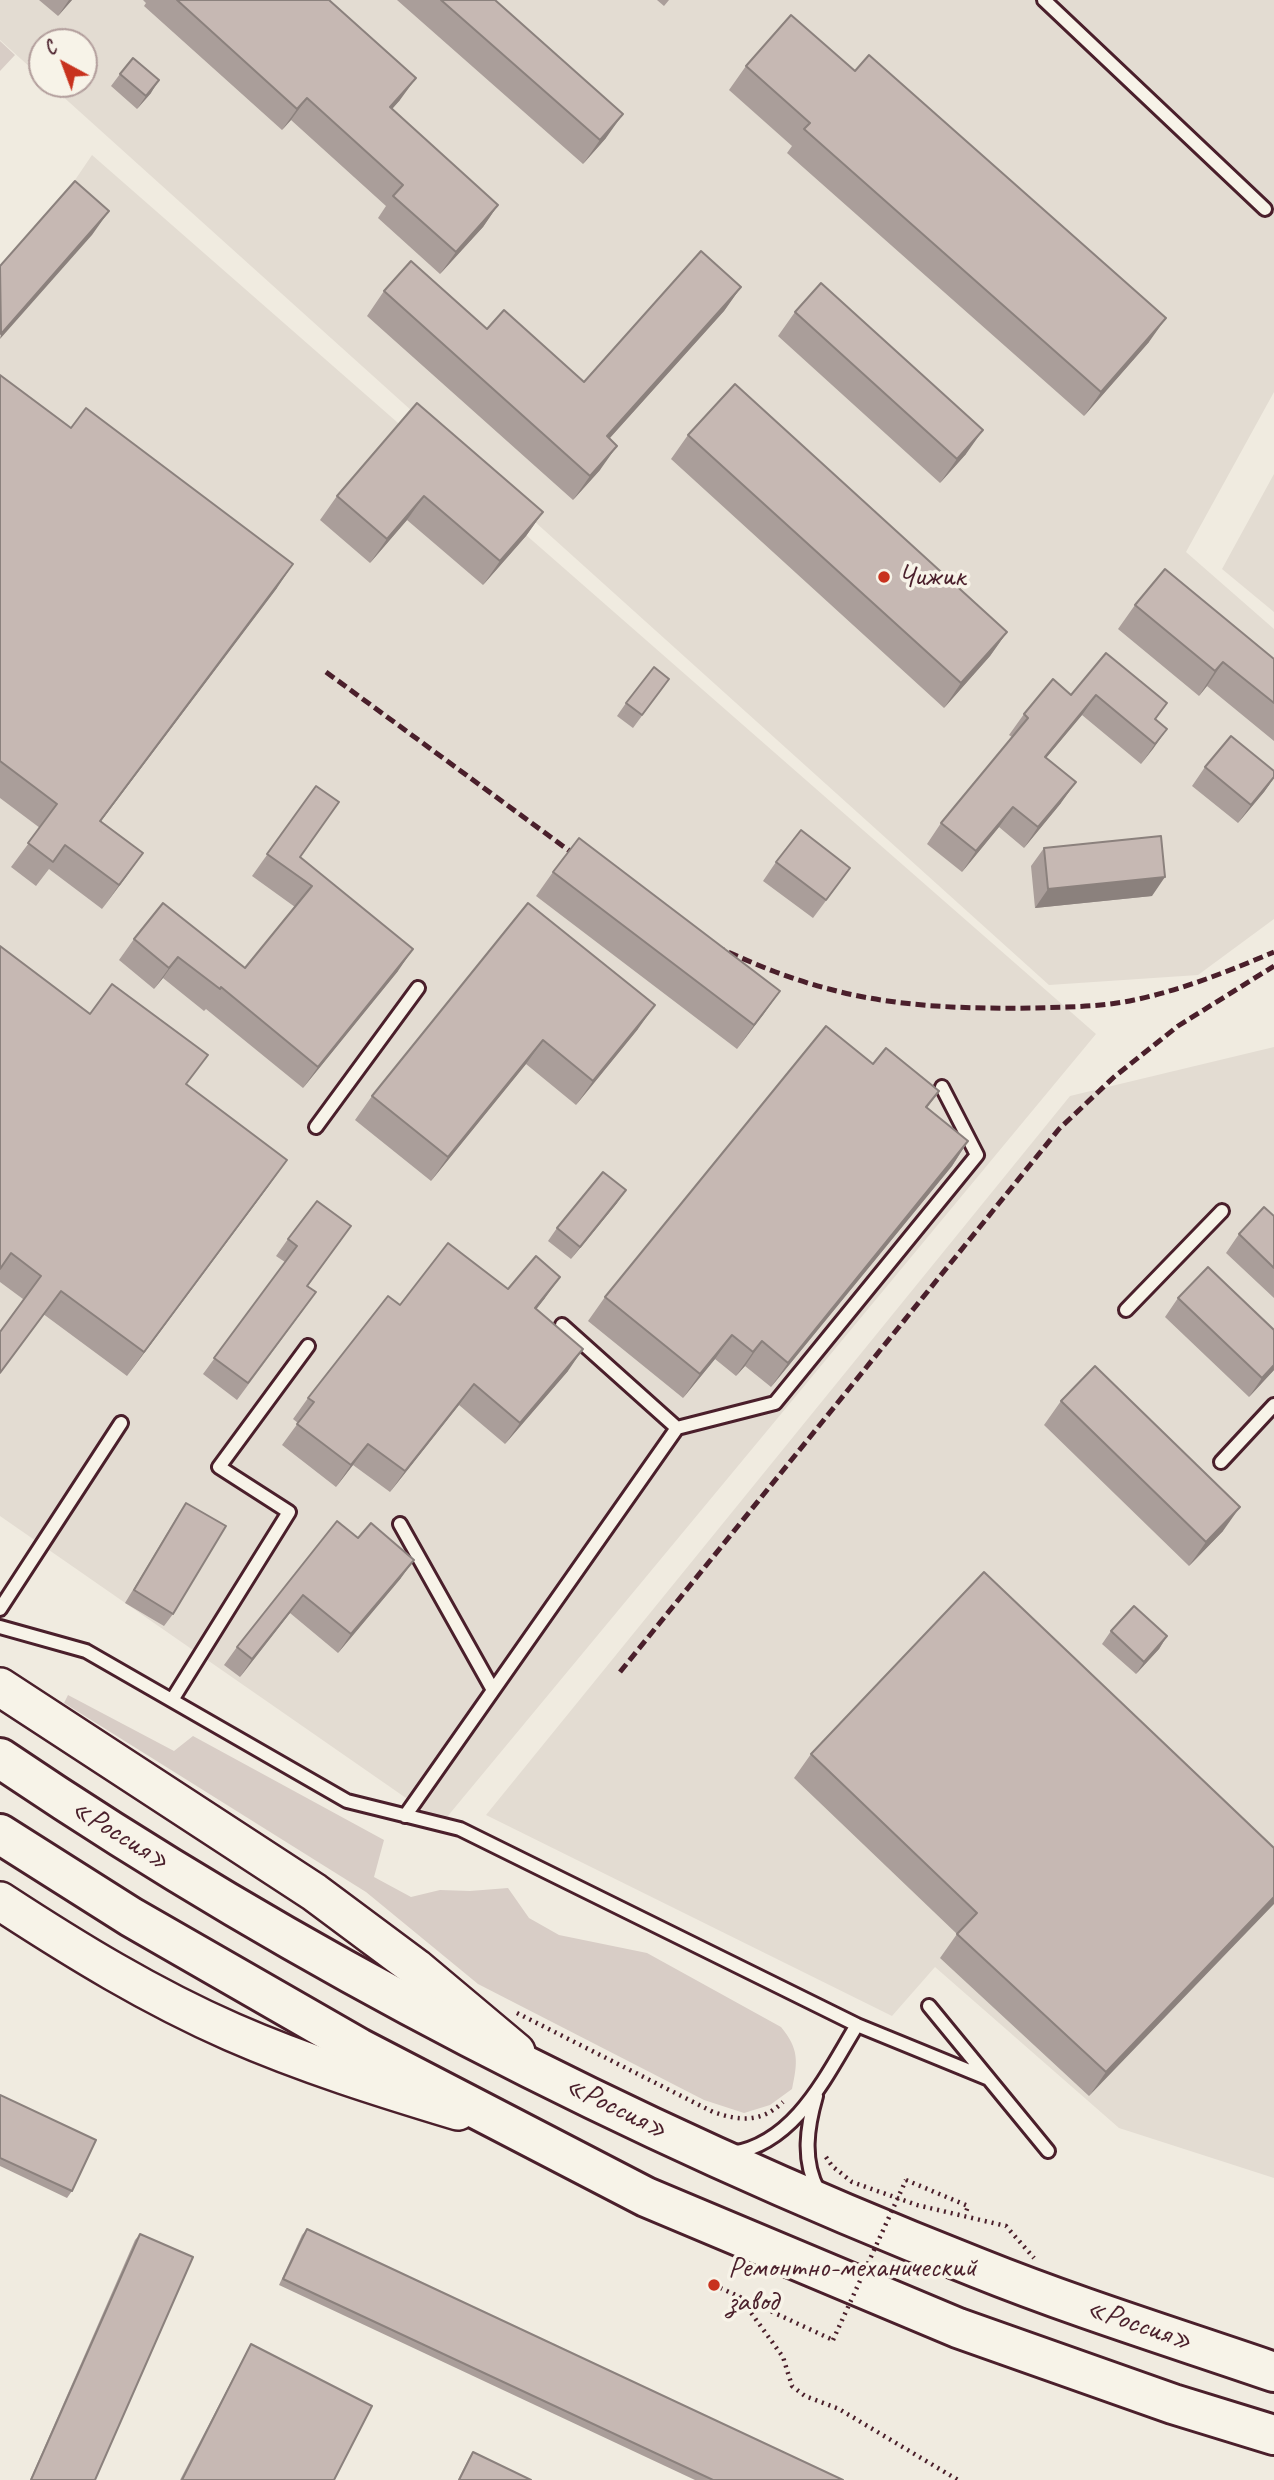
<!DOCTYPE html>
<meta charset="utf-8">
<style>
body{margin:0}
#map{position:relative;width:1274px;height:2480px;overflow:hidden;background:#f0ebe0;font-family:Caveat,sans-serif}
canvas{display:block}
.north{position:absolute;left:28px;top:28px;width:70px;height:70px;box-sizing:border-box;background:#f7f3e8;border:2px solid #b29e9c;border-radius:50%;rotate:319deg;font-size:19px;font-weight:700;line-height:28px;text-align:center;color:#4a1f2b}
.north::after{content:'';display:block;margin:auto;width:24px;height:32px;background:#c8321e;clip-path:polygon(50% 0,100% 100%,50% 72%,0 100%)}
</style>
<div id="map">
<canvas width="1274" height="2480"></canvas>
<div class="north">С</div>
</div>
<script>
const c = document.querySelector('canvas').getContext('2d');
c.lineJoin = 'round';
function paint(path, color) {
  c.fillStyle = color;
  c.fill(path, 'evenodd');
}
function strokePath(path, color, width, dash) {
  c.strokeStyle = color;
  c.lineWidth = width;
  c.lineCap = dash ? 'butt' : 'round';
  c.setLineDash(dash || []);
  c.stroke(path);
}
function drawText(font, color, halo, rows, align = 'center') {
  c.font = font + ' Caveat,sans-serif';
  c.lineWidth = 7;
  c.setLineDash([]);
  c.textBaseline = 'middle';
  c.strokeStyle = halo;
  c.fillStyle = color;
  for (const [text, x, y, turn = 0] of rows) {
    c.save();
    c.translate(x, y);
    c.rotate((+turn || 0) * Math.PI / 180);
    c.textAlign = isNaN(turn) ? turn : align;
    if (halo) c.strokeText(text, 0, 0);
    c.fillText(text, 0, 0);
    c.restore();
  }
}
const built = new Path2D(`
 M0,0H1274V392L1186,552L1274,629V919L1198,975L1049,985L49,84H84V42H42V78L0,40Z
 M92,155L1096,1034L442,1823L0,1516V271L58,205Z
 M1274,474V612L1222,569Z
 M1274,1047V2178L1119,2128L935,1967L892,2016L486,1815L1070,1096Z`);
const green = new Path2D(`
 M0,41L15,55L0,71Z
 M68,1695L174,1751L193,1736L384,1840L374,1877L411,1897L440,1890L470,1891L508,1888L529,1918L559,1935L647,1953L781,2027C799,2049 798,2061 792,2089L770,2105L744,2113L704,2100L478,1984L366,1892L64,1703Z`);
const path = new Path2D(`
 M517,2013L713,2112C740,2121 761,2123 783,2102
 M826,2157L832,2166L852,2182L917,2205L1006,2226L1034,2258
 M906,2180L968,2206L965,2215
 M714,2285L833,2340
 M739,2296L783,2357L792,2386L805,2396L839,2409L958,2480`);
const service = new Path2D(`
 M1044,0L1265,209
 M316,1127L418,988
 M1126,1310L1222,1211
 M677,1428L775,1403L977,1155L942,1087
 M1221,1462L1274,1405
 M400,1524L493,1690
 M0,1609L121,1423
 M0,1627L86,1651L347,1801L460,1829L857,2025L989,2079
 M172,1700L289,1512L219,1467L308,1346
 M405,1816L677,1428L562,1325
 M929,2006L1048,2151
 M816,2096C807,2127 802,2160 818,2190
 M732,2153C796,2143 827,2074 857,2025`);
const primary = new Path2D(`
 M0,1687L314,1892L416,1968L516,2052
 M0,1901C75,1950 150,1996 232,2032C305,2064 382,2088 458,2111`);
const trunk = new Path2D(`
 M0,1758C304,1964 636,2133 978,2268C1075,2307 1175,2338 1274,2372
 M0,1834L131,1917L359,2048L646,2197L958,2328L1173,2404L1274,2435`);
const rail = new Path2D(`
 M326,672L586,863
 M715,946C751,963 790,979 829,989C895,1007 965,1009 1034,1008C1067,1007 1101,1007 1134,1000C1182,990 1229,971 1274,952
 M620,1672L1059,1129L1114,1077L1178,1026L1274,966`);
const pathBridge = new Path2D(`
 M833,2340L906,2180`);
const wall = new Path2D(`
 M39,0H72L58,16Z
 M143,0H272L400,100L392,109L498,205L483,227L440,274L378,218L386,206L291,120L282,130L144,6L146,3Z
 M397,0H495L606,138L583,164Z
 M657,0H669L664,6Z
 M746,66L1149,342L1084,416L787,153L792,146L729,90Z
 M120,74L151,93L137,109L111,86Z
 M741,287L724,311L609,439L600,470L573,500L367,316L384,291L487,329L584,382Z
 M795,312L966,454L940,483L778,336Z
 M0,375L277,588L101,821L143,853L102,909L49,869L36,886L11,867L40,828L0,798Z
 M417,403L543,512L526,536L483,585L407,520L370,563L320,520L337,496Z
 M688,435L1007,632L990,656L944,708L671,459Z
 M1135,605L1274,659V741L1207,686L1199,696L1118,629Z
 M1106,653L1167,703L1156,719L1167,729L1141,764L1082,715L1046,758L1061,803L1024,848L999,827L962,872L927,844L941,823L1012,737L1009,735L1024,714L1071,695Z
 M669,679L633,728L617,716L626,703Z
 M1205,767L1274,778L1264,792L1238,823L1192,786Z
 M316,786L300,857L398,971L303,1088L206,1009L204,1011L163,978L154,989L119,960L134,939L245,968L295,907L252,876Z
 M1044,848L1152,896L1035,908L1031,866Z
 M776,862L837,886L813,918L763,881Z
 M553,872L780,991L737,1049L536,896Z
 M528,903L638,1029L576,1105L526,1064L431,1181L355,1120L372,1096Z
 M0,946L186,1085L270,1184L127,1376L0,1282Z
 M873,1064L939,1091L927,1108L968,1141L952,1166L771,1387L745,1366L736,1376L715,1359L683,1398L588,1321L605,1297Z
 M617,1203L571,1259L548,1241L557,1228Z
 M1274,1216V1298L1226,1253L1239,1234Z
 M351,1226L308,1286L304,1309L237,1400L203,1374L285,1262L276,1256L288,1239Z
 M508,1289L545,1298L536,1309L568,1371L505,1444L459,1405L390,1492L353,1465L336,1487L282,1445L298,1423L293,1419L308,1398L400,1305Z
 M1178,1298L1274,1370L1249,1397L1165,1317Z
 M1061,1401L1223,1531L1189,1566L1044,1425Z
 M186,1503L173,1614L164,1626L125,1603L178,1515Z
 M337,1521L401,1578L338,1653L290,1613L240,1677L224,1665L237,1647Z
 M1111,1631L1167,1636L1159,1649L1136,1674L1102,1644Z
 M811,1754L1274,1848L1089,2096L940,1958L957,1934L794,1778Z
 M0,2095L72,2191L67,2198L0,2166Z
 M307,2229L843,2480H695L279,2285L302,2235Z
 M140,2234L95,2480H30L135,2240Z
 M251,2344L334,2480H180L247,2351Z
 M473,2452L531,2480H458L469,2458Z`);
const shadedWall = new Path2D(`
 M69,0H72L58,16Z
 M416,78L400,100L374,129L390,107Z
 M159,80L151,93L137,109L146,96Z
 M307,98L291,120L282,130L297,109Z
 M623,114L606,138L583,164L600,140Z
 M498,205L483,227L440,274L456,252Z
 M109,211L92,235L0,339L1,334Z
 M741,287L724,311L590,460L607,436Z
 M1166,318L1149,342L1084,416L1101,392Z
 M983,430L966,454L940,483L957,459Z
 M617,446L600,470L573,500L590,476Z
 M424,496L407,520L370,563L387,539Z
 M543,512L526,536L483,585L500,561Z
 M293,564L277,588L83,845L100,821Z
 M1007,632L990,656L944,708L961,683Z
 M1223,662L1207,686L1199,696L1215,671Z
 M1096,695L1082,715L1030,777L1045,757Z
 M1167,729L1153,749L1141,764L1155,744Z
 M1274,778L1264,792L1238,823L1251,805Z
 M1076,782L1061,803L1024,848L1038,827Z
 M1013,807L999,827L962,872L976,851Z
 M143,853L126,877L102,909L119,885Z
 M1165,877L1152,896L1035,908L1048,889Z
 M413,949L398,971L303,1088L318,1067Z
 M178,957L163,978L154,989L169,968Z
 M780,991L763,1015L737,1049L754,1025Z
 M655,1005L638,1029L576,1105L593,1081Z
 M543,1040L526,1064L431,1181L448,1157Z
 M968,1141L952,1166L771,1387L788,1363Z
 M287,1160L270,1184L127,1376L144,1352Z
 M626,1190L617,1203L571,1259L580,1247Z
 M560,1277L545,1298L520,1330L535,1308Z
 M732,1335L715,1359L683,1398L700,1374Z
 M762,1341L745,1366L736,1376L753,1352Z
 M583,1349L568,1371L505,1444L520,1423Z
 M1274,1365V1370L1249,1397L1262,1378Z
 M474,1384L459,1405L390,1492L405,1471Z
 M368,1444L353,1465L336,1487L351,1465Z
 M1240,1507L1223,1531L1189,1566L1206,1542Z
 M414,1560L401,1578L338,1653L351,1634Z
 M303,1595L290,1613L240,1677L252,1659Z
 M1167,1636L1159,1649L1136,1674L1144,1662Z
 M1274,1897V1904L1089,2096L1106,2072Z`);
const building = new Path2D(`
 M177,0H329L416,78L390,107L498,205L456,252L393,196L403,185L307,98L297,109Z
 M441,0H495L623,114L600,140Z
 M791,15L855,71L869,55L1166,318L1101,392L804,129L810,123L746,66Z
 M133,58L159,80L146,96L120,74Z
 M75,181L109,211L1,334L0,266Z
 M701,251L741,287L607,436L617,446L590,476L384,291L411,261L487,329L504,310L584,382Z
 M821,283L983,430L957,459L795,312Z
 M0,375L71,428L86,408L293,564L100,821L143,853L119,885L65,845L53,862L28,843L57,804L0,761Z
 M735,384L1007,632L961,683L688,435Z
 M417,403L543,512L500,561L424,496L387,539L337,496Z
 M1165,569L1274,659V703L1223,662L1215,671L1135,605Z
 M1106,653L1167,703L1155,719L1167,729L1155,744L1096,695L1045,757L1076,782L1038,827L1013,807L976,851L941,823L1028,718L1024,714L1053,679L1071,695Z
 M654,667L669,679L642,715L626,703Z
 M1231,736L1274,771V777L1251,805L1205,767Z
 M316,786L339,802L300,857L413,949L318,1067L221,987L220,989L178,957L169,968L134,939L163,903L245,968L312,886L267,854Z
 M801,830L850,868L826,900L776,862Z
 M1161,836L1165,877L1048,889L1044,848Z
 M579,838L780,991L754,1025L553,872Z
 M528,903L655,1005L593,1081L543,1040L448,1157L372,1096Z
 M0,946L90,1014L112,984L208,1055L186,1084L287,1160L144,1352L61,1291L0,1373V1332L41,1276L11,1253L0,1269Z
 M826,1026L873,1064L886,1048L939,1091L926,1107L968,1141L788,1363L762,1341L753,1352L732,1335L700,1374L605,1297Z
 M603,1172L626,1190L580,1247L557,1228Z
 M317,1201L351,1226L307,1286L316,1292L248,1383L214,1358L297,1246L288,1239Z
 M1264,1207L1274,1216V1268L1239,1234Z
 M448,1243L508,1289L536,1256L560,1277L535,1308L583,1349L520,1423L474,1384L405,1471L368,1444L351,1465L297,1424L314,1402L308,1398L388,1296L400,1305Z
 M1208,1267L1274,1330V1365L1262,1378L1178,1298Z
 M1095,1366L1240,1507L1206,1542L1061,1401Z
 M186,1503L226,1526L173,1614L134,1590Z
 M337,1521L358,1538L371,1523L414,1560L351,1634L303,1595L252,1659L237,1647Z
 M984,1572L1274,1848V1897L1106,2072L957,1934L977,1913L811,1754Z
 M1134,1606L1167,1636L1144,1662L1111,1631Z
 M0,2095L96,2140L72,2191L0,2158Z
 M307,2229L843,2480H713L283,2279Z
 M140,2234L193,2257L95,2480H31Z
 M251,2344L372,2406L334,2480H182Z
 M473,2452L531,2480H459Z`);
const markers = [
 [884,577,7,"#c8321e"],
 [714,2285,7,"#c8321e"]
];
const poiNames = [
 ["Чижик",898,577],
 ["Ремонтно-механический",728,2268],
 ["завод",728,2302]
];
const streetNames = [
 ["«Россия»",120,1835,32],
 ["«Россия»",616,2108,26],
 ["«Россия»",1139,2325,19]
];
paint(built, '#e3dcd2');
paint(green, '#d8cdc6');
strokePath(service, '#4a1f2b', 18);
strokePath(primary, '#4a1f2b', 42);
strokePath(trunk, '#4a1f2b', 44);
strokePath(path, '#4a1f2b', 4.5, [2, 5]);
strokePath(service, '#f7f3e8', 12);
strokePath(primary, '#f7f3e8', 37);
strokePath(trunk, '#f7f3e8', 38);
strokePath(rail, '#4a1f2b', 5, [10, 5]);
strokePath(pathBridge, '#4a1f2b', 4.5, [2, 5]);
paint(wall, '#aa9e9a');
paint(shadedWall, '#8b817d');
paint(building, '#c6b8b3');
strokePath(building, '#8b817d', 2);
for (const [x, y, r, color] of markers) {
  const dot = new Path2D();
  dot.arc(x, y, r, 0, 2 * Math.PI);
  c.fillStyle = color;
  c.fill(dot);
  strokePath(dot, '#f7f3e8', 2.5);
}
drawText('30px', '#4a1f2b', '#f7f3e8', poiNames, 'left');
drawText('30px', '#4a1f2b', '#f7f3e8', streetNames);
</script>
